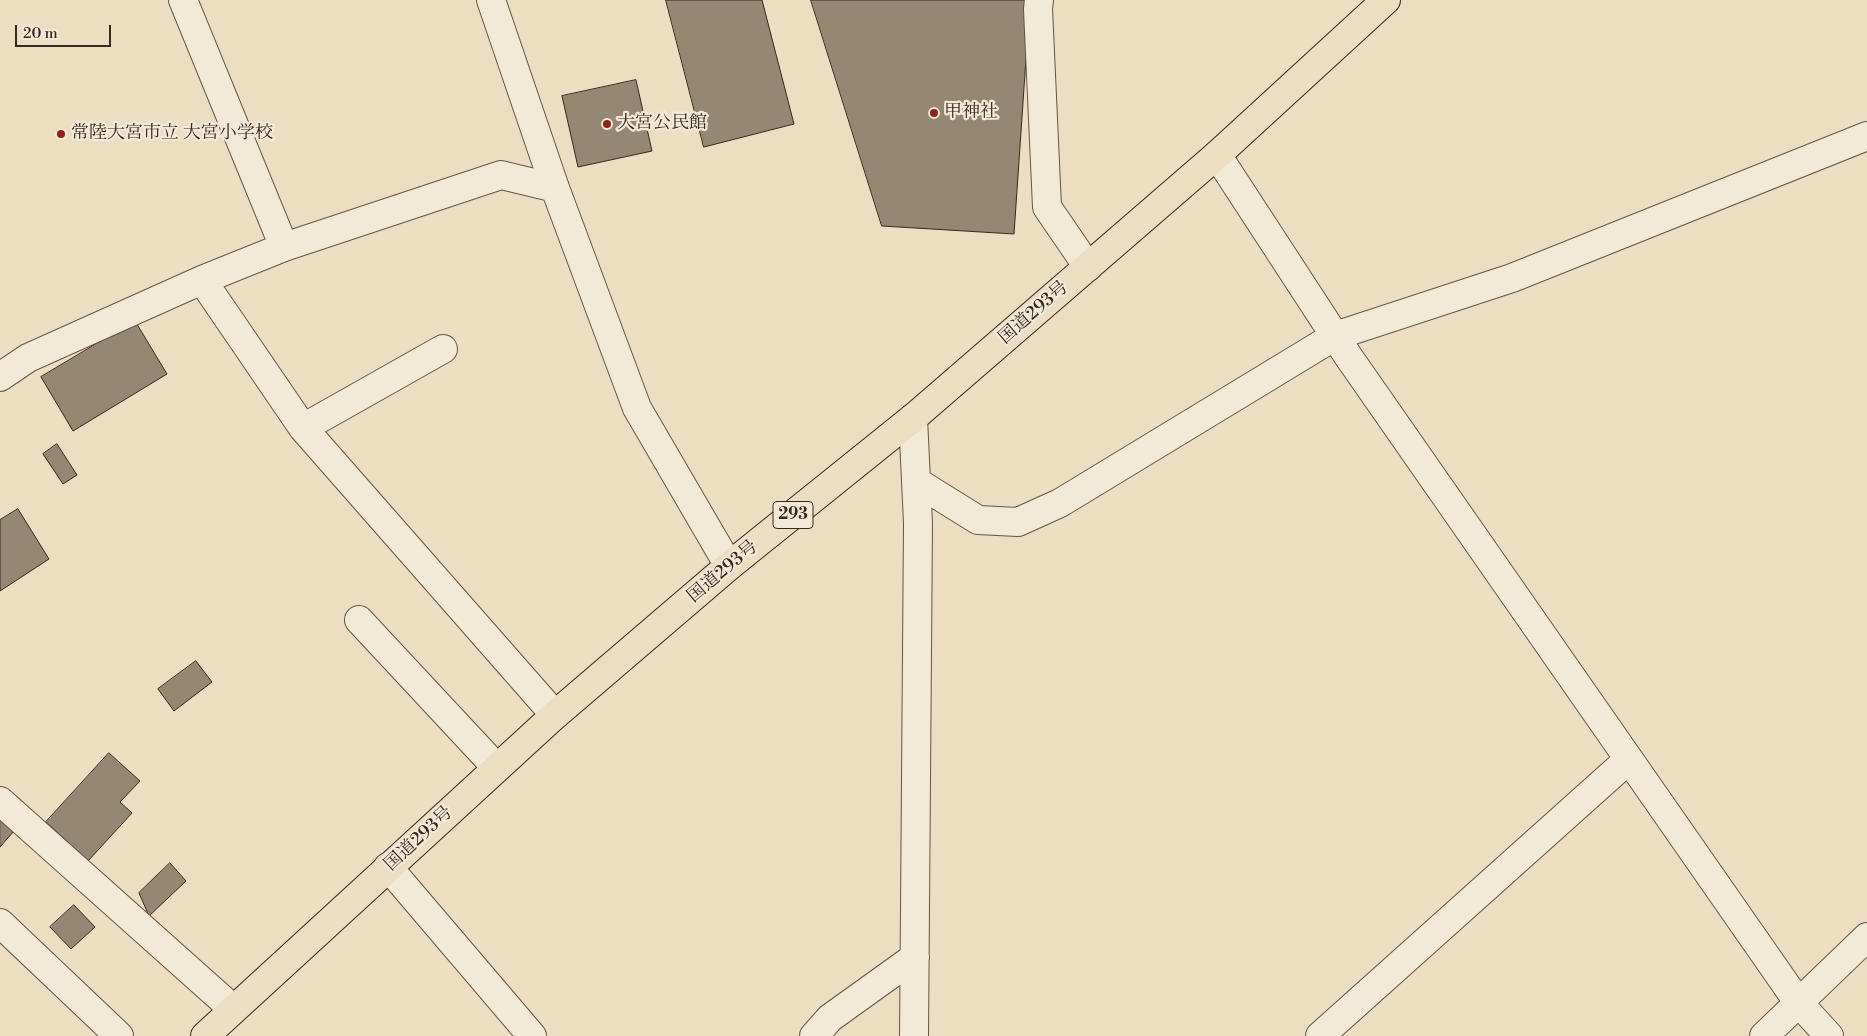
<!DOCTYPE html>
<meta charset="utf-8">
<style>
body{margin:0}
#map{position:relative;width:1867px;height:1036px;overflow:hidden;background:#edddc1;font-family:"Libre Bodoni",serif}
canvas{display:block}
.scale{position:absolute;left:15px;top:25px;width:96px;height:22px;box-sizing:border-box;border:2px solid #36291b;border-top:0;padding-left:6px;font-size:15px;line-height:18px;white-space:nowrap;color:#36291b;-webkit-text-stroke:4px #f3e9d7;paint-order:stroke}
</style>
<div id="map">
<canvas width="1867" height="1036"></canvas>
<div class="scale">20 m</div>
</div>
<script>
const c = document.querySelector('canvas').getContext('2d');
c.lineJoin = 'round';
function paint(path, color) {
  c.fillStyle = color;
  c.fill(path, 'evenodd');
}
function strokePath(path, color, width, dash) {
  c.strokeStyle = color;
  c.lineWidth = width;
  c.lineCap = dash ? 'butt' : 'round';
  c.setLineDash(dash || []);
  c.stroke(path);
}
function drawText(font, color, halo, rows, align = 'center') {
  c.font = font + ' "Libre Bodoni","Noto Serif JP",serif';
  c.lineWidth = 4.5;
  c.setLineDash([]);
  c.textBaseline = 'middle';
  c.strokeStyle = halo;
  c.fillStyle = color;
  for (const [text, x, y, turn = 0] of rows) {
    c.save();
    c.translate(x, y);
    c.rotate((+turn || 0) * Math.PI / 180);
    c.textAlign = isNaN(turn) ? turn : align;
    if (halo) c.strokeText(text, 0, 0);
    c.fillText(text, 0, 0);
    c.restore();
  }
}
const building = new Path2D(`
 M666,0H762L794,124L704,147Z
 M811,0H1030L1014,234L882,226Z
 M636,80L652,151L578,167L562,96Z
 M135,321L167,374L73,431L41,377Z
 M57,444L77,475L63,484L43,454Z
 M18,509L49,559L0,591V520Z
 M196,661L212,682L174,711L158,689Z
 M109,753L140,781L120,802L132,813L88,861L46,822Z
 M0,819L14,831L0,847Z
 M170,863L186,881L149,916L139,893Z
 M74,905L95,927L71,949L50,927Z`);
const minor = new Path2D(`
 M183,0L284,247
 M491,0L555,188L637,408L729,566
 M1039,0L1038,9L1047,207L1088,267
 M202,280L303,428L555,715
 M0,377L28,358L202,280L284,247L501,175L555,188
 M913,418L918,523L914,1036
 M303,428L443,349
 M917,482L978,520L1018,522L1060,503L1335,336L1512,278L1867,136
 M359,620L496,767
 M0,801L233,1009
 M388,867L532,1036
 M0,923L119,1036
 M814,1036L830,1018L915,957
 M1320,1036L1628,760
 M1764,1036L1867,937`);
const tertiary = new Path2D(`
 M1217,155L1348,356L1798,1002L1829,1036`);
const trunk = new Path2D(`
 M205,1036L555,715L729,566L913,418L1217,155L1386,0`);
const markers = [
 [934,113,5,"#8f2418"],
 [607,124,5,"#8f2418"],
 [61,134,5,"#8f2418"]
];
const shields = [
 [793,515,40]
];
const shieldNames = [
 ["293",793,515]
];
const poiNames = [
 ["甲神社",944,113],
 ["大宮公民館",617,124],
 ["常陸大宮市立 大宮小学校",71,134]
];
const streetNames = [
 ["国道293号",1034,313,-41],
 ["国道293号",723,572,-40],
 ["国道293号",419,839,-43]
];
paint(building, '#958771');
strokePath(building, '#36291b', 1);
strokePath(minor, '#645644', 30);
strokePath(tertiary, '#645644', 30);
strokePath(trunk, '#36291b', 30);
strokePath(minor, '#f3e9d7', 28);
strokePath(tertiary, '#f3e9d7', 28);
strokePath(trunk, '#edddc1', 28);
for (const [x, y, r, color] of markers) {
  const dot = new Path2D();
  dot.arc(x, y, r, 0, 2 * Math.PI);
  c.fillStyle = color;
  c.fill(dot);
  strokePath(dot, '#f3e9d7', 2);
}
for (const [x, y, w] of shields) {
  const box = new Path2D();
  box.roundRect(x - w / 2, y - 13.5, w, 27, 4);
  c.fillStyle = '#f3e9d7';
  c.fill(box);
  strokePath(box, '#36291b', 1);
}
drawText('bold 16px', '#36291b', null, shieldNames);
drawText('18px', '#36291b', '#f3e9d7', poiNames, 'left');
drawText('18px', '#36291b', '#f3e9d7', streetNames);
</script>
